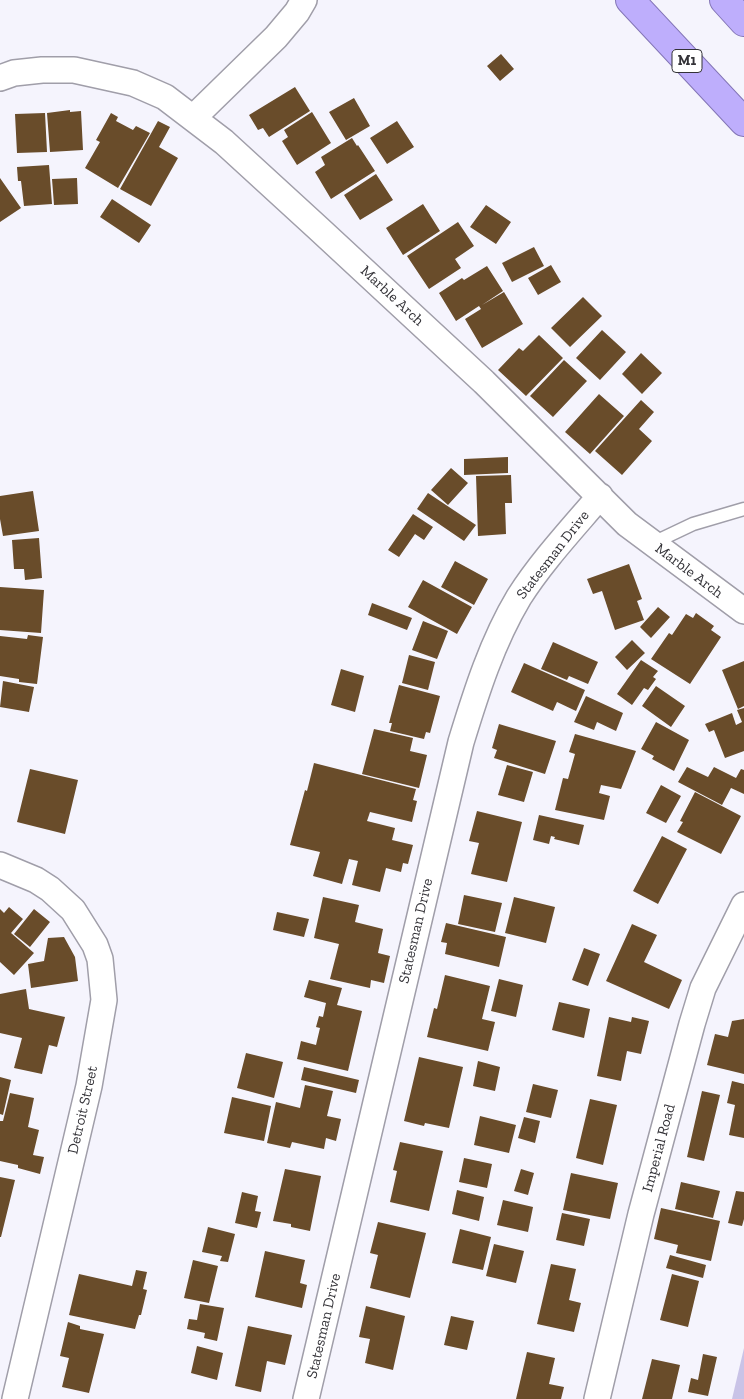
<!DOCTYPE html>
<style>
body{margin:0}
canvas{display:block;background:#f5f4fd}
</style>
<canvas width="744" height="1399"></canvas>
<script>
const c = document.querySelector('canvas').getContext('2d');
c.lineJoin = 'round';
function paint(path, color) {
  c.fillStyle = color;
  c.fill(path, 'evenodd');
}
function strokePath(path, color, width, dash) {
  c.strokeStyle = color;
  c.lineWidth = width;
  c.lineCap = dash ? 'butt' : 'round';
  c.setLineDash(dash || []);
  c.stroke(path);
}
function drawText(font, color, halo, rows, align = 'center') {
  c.font = font + ' "Zilla Slab",serif';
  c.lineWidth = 5;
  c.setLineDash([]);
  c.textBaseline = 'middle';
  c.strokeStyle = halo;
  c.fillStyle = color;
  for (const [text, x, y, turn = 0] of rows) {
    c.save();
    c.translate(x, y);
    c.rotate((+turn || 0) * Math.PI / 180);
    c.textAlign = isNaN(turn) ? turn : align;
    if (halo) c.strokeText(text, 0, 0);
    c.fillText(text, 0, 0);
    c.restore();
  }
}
const green = new Path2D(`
 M744,1348V1399H732Z`);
const building = new Path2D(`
 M501,54L514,69L500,81L487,66Z
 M295,87L310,111L269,137L263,128L258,130L249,115Z
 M354,98L370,126L346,140L329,112Z
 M70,110V112L81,111L83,150L50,152L47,113Z
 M312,112L331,143L297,165L282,141L288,137L284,130Z
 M45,113L47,152L17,153L15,114Z
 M111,113L118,117L116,121L133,130L136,126L150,133L118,188L85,168L100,142L96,140Z
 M158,121L170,127L159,147L178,158L151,206L120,189Z
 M397,121L414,147L387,164L370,138Z
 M352,138L357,146L358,145L375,171L331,199L315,172L325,165L321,157Z
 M49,165L52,204L24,206L21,181H18L17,167Z
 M376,174L393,200L360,220L344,195Z
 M0,178L21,208L0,222Z
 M77,178L78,204L54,205L52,179Z
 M112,199L151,225L139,243L100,217Z
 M423,204L440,231L403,255L386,228Z
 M486,205L511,222L496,244L470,227Z
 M458,222L474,246L455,259L461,268L429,289L407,256Z
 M534,247L544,266L512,282L502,263Z
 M551,265L561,282L538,295L528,278Z
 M487,266L503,291L482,305L504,292L523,324L482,348L465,319L481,309L479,306L456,321L439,293L462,278L464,280Z
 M583,297L602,316L570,347L551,328Z
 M602,330L626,352L600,380L576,358Z
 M539,335L563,358L526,396L498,370L519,348L523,351Z
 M641,353L662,373L642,394L622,374Z
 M564,360L587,381L553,417L530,396Z
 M599,394L624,416L590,454L565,432Z
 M641,400L654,412L639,429L652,441L622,475L595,451Z
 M508,457V473L464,475V459Z
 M451,468L468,483L448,505L431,490Z
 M511,475L512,503H505L506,534L478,536L476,476Z
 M33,491L39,531L3,536L0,519V496Z
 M428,493L476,525L464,541L417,509Z
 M413,514L433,527L424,540L415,534L399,557L388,550Z
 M39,538L42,578L25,580L24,569H14L12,540Z
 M455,561L488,579L474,605L441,587Z
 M629,564L642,599L637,601L644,620L615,630L602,591L593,594L587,579Z
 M423,580L472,607L457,634L408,607Z
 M0,587L44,590L41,633L0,630Z
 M372,603L412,618L407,630L368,615Z
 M658,607L670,617L651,638L640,627Z
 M696,613L714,626L711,630L721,637L690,684L651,659L669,633L672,635L686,614L693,618Z
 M423,621L448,631L437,659L412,650Z
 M28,635L43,637L37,684L19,682V679L0,676V636L27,639Z
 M632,640L645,653L627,670L615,657Z
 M553,642L598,662L588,684L569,676L567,680L541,669Z
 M409,655L435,662L428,690L402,683Z
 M641,660L658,671L653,677L656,679L648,690L644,688L632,705L617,694Z
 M744,661V706L738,709L722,670Z
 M524,663L585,690L576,711L557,702L553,711L511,692Z
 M341,669L364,676L355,712L331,705Z
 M3,681L34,687L29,712L0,707Z
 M399,685L440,696L430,733L426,732L424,739L390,731L392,723H389Z
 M656,686L685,706L671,727L642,706Z
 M586,696L623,713L616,731L597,722L594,730L574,722Z
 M744,708V751L725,758L714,730L709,732L705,724L732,713L736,725L742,722L737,710Z
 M656,722L689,740L674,771L652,759L654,756L641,749Z
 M499,724L556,741L545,774L494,758L497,750L492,748Z
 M374,729L413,738L410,751L427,755L419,788L362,774Z
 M575,734L636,751L621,789L601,785L599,793L610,796L604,820L555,810L563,778L568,779L575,754L569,752Z
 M314,763L416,789L413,800L417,801L412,822L370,812L367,821L395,828L392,840L413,845L408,864L403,863L401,872L386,868L380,892L352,885L358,861L349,859L342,884L313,876L320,852L290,845L305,790L307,791Z
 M507,765L533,772L524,802L498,795Z
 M687,767L708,777L714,767L736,778L741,769L744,770V794L731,788L722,805L678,782Z
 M30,769L78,780L65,834L17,822Z
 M661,785L681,796L666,823L646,813Z
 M695,792L741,816L721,854L677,832L683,822L680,821Z
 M477,811L522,822L507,882L471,874L479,843L469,841Z
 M539,815L584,825L579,845L554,839L555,837L551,836L549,844L533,840Z
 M662,836L687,849L658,904L633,891Z
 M464,895L502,903L495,932L458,924Z
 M323,897L359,905L355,922L383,929L378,953L390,956L384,983L371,980L370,988L330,979L339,944L314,938Z
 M514,897L555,907L546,943L505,933Z
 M9,907L23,919L11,933L34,953L14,975L0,962V909L4,913Z
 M34,909L50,922L30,947L14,934Z
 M277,912L309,919L304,937L273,930Z
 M446,923L506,937L499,967L445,954L447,943L441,942Z
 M632,924L657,935L644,962L682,980L669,1009L606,981Z
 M64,937L75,957L78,981L31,988L28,964L44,961L48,938Z
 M584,948L600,954L588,986L572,980Z
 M445,975L490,986L482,1019L495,1022L488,1051L427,1037L434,1008L437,1009Z
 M499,979L523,985L516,1017L491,1011Z
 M309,980L342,988L337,1005L362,1011L348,1071L297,1059L301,1041L316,1045L320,1028L316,1027L319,1016L323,1017L326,1003L304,997Z
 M26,989L29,1009L65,1017L57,1047L49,1045L42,1074L14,1068L22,1038L0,1033V994Z
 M559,1002L590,1009L584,1038L552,1030Z
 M609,1017L631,1022L632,1017L649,1021L641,1054L627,1051L621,1081L597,1076Z
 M744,1019V1074L707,1065L715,1034L728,1037L732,1021Z
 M246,1053L283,1062L274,1098L237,1088Z
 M419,1057L463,1067L449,1128L425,1123L424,1126L404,1121Z
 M478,1061L500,1067L495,1091L473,1086Z
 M304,1067L359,1080L356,1093L301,1080Z
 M0,1077L11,1080L3,1115L0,1114Z
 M732,1081L744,1084V1138L729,1135L735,1105L727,1103Z
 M533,1084L558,1090L551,1118L526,1112Z
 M305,1085L333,1091L327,1116L341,1119L336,1141L326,1138L324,1149L292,1142L290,1148L267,1143L276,1102L300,1108Z
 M702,1091L720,1095L704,1161L687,1157Z
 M10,1093L34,1098L28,1127L39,1130L33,1155L44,1157L40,1174L18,1168V1165L0,1161V1121H3Z
 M232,1097L271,1106L264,1141L224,1133Z
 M590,1099L617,1105L603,1165L576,1158Z
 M480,1116L516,1125L509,1153L474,1145Z
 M524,1117L540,1121L535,1143L518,1138Z
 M400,1142L443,1151L429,1211L390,1202L397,1171L393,1170Z
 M464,1158L492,1164L487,1188L459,1182Z
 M285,1169L321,1176L310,1231L291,1227V1224L273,1221Z
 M521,1169L534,1173L528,1195L514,1191Z
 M571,1173L618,1183L610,1219L563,1210Z
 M0,1177L15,1180L1,1237H0Z
 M681,1182L720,1191L713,1218L675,1209Z
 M457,1190L484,1197L479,1221L452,1214Z
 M736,1191L744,1192V1219L742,1226L728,1223Z
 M242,1192L258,1196L255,1211L261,1212L257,1228L235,1223Z
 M503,1200L533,1207L528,1232L497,1225Z
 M661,1208L720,1221L711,1261L676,1253L678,1245L654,1239Z
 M562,1213L590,1219L584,1246L556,1240Z
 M378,1222L426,1233L410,1298L370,1288L378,1255L370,1253Z
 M208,1227L235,1234L228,1262L220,1261L222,1256L202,1252Z
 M460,1229L491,1237L483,1270L452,1263Z
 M494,1244L524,1251L516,1283L486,1276Z
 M265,1251L305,1260L300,1283L307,1285L302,1308L255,1297Z
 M670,1255L706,1265L703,1278L666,1268Z
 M193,1260L218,1266L209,1303L184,1298Z
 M551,1264L576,1269L569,1300L581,1303L574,1332L537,1324Z
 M136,1270L147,1272L143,1289L147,1290L141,1315H139L135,1329L69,1315L79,1274L132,1286Z
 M672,1274L699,1281L688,1327L660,1320Z
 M200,1304L224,1308L217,1341L204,1338L205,1333L187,1329L189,1319L197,1320Z
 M366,1306L405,1316L393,1370L365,1363L370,1339L359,1337Z
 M451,1316L474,1321L467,1350L444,1345Z
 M68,1322L80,1326V1329L104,1334L89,1393L62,1387L69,1358L60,1356Z
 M248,1326L292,1335L285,1365L267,1361L261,1392L235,1386Z
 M197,1346L223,1353L217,1380L191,1373Z
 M527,1352L555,1358L549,1384L564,1387L561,1399H516Z
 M703,1354L717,1357L708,1396L688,1392L691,1378L698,1380Z
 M652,1359L680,1365L672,1399H642Z`);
const service = new Path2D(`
 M653,543L693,524L744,509`);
const minor = new Path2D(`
 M0,78L14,73L42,70H74L133,83L165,97L224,142L319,229L484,382L627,524L744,611
 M193,118L276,37L297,12L304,0
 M0,865L36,880L50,889L73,910L95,945L100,959L104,1000L89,1086L15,1399
 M306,1399L461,742C476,693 492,642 519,597C542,561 572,529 600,496
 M597,1399L641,1214L692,1024L703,988L744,905`);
const trunk = new Path2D(`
 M630,0L744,122
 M724,0L744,22`);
const shields = [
 [687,61,30]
];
const shieldNames = [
 ["M1",687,61]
];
const streetNames = [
 ["Marble Arch",392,296,43],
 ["Statesman Drive",553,555,-52],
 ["Marble Arch",689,571,37],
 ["Statesman Drive",416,931,-77],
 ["Detroit Street",83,1110,-77],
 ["Imperial Road",659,1148,-75],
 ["Statesman Drive",324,1326,-77]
];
paint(green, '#c9c3e7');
paint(building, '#694c2a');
strokePath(service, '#a09ea9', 15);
strokePath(minor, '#a09ea9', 28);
strokePath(trunk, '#8375b6', 30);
strokePath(service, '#fff', 12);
strokePath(minor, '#fff', 25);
strokePath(trunk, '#beaefc', 28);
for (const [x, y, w] of shields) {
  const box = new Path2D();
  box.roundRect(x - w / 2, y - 11.5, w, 23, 4);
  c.fillStyle = '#fff';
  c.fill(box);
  strokePath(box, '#333237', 1);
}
drawText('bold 14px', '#333237', null, shieldNames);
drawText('15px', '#333237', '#fff', streetNames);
</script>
